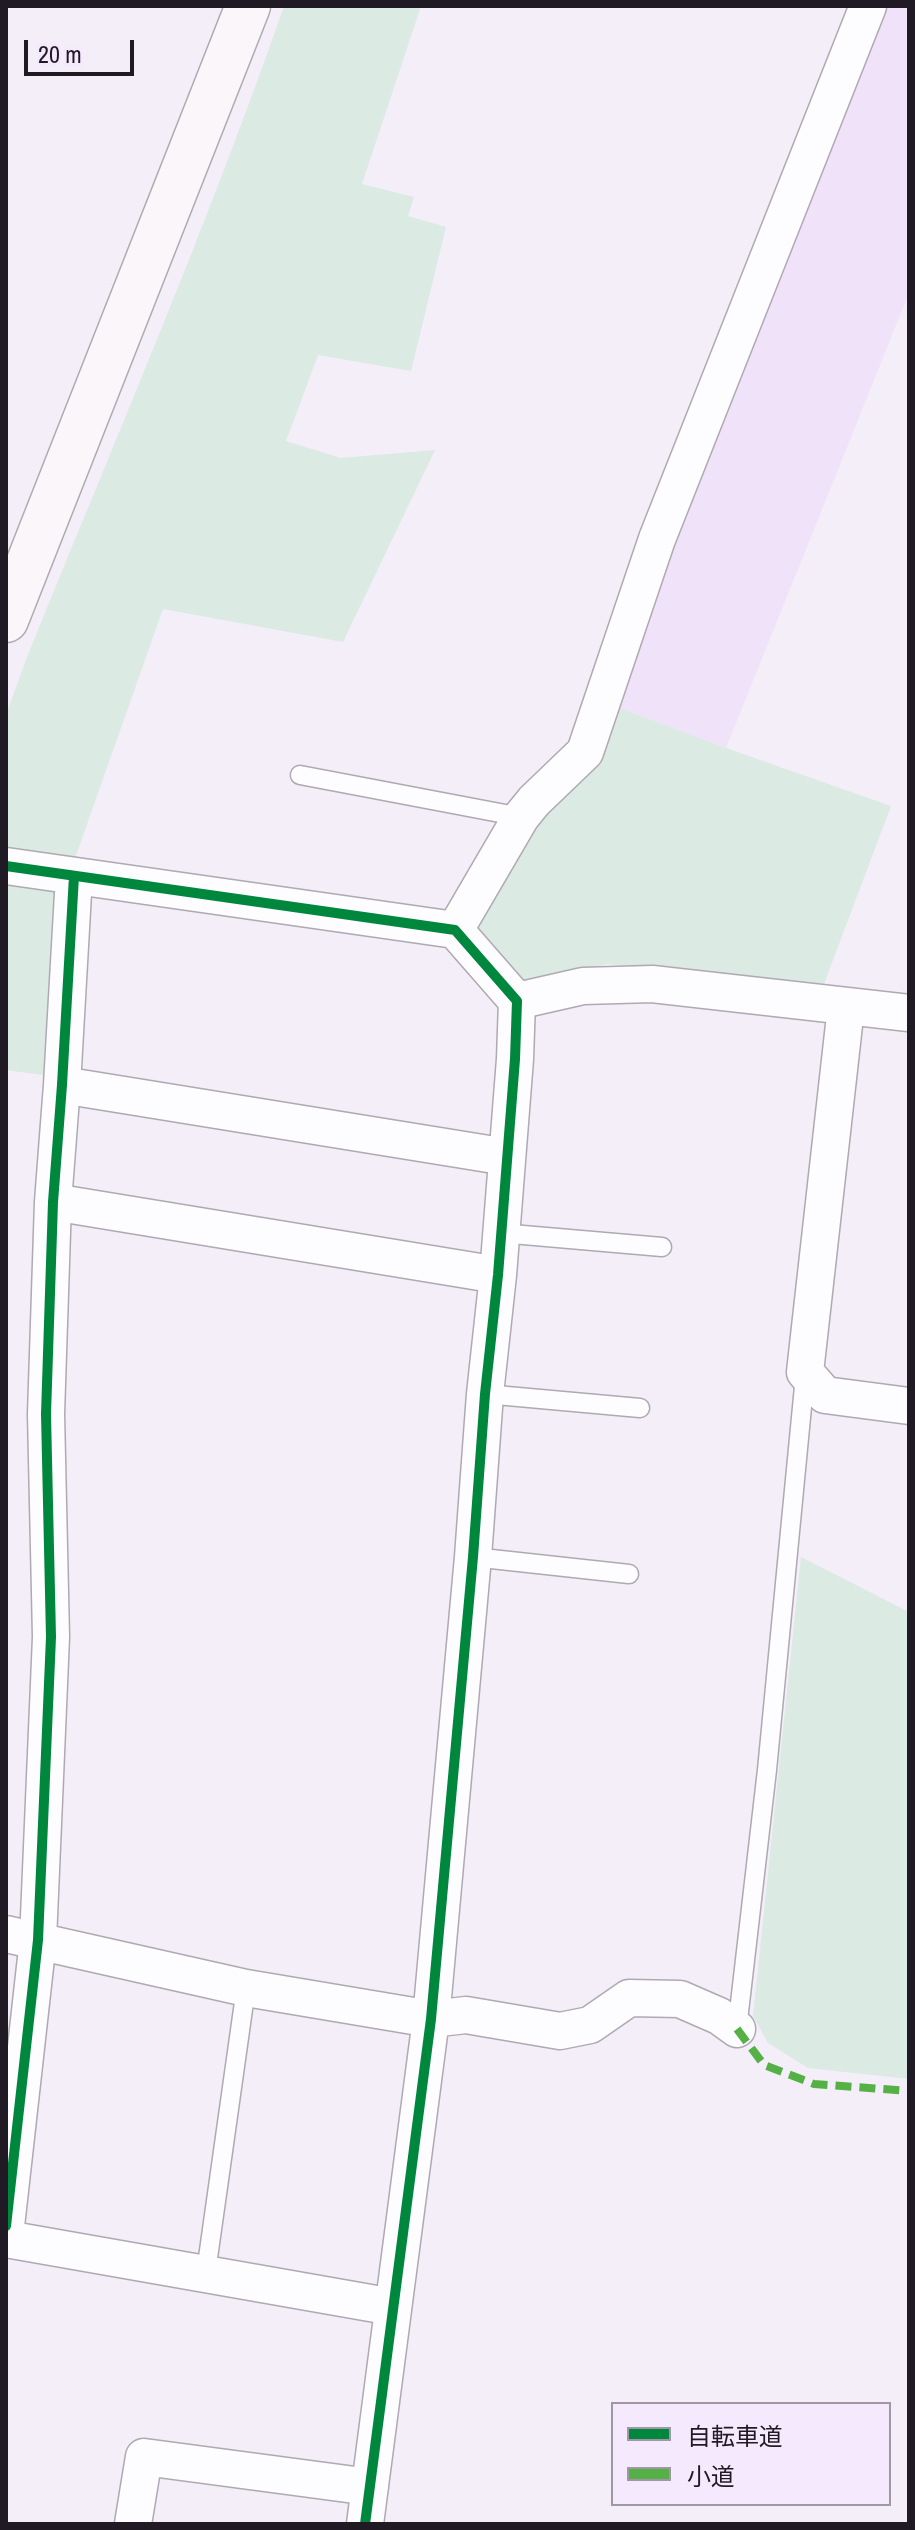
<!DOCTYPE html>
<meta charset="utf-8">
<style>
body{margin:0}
#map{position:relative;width:915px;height:2530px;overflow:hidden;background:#f4eef8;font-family:"Archivo Narrow","Noto Sans JP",sans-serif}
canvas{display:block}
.frame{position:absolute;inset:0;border:8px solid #1f1a23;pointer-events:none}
.legend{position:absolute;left:611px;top:2402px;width:280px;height:104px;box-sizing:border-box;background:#f5e9fd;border:2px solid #9f96a6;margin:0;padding:10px 14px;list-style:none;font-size:24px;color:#1f1a23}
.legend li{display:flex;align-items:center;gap:16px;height:40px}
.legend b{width:40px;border:2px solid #9f96a6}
.scale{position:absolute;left:24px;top:40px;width:110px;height:36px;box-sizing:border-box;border:4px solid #1f1a23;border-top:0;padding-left:10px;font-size:24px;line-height:28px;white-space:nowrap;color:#1f1a23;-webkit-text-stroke:6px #f5e9fd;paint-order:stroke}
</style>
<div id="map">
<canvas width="915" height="2530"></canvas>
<div class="frame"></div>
<ul class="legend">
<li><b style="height:10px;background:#00873e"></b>自転車道</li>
<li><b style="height:10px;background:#55b145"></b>小道</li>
</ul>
<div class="scale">20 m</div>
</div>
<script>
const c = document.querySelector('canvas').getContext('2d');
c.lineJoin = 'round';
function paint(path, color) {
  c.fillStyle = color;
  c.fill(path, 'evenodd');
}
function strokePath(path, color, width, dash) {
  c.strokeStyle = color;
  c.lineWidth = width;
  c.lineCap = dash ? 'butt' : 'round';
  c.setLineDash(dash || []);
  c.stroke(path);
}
const built = new Path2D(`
 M879,6H909V293L726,748L612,705Z`);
const green = new Path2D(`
 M284,6H421L362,184L414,197L408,216L446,227L411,371L318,355L286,441L341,458L435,450L343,642L163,609L73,864L6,856V715L27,657C115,440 207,227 284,6Z
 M612,705L726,748L891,806L824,984L607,964L514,986L472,936L515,843Z
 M6,878L58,884L49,1076L6,1070Z
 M801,1557L909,1612V2079L808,2068L768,2043L753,2016Z`);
const lane = new Path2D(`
 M300,775L521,817
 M500,1233L662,1247
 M485,1394L640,1408
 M473,1557L629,1574
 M737,2029L767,1770L805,1376
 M206,2272L246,1988`);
const street = new Path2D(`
 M6,866L455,930L517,1001L515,1059L498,1275L485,1394L473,1557L431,2019L365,2524
 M455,930L521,817L534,801L585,752L657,539L868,6
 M517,1001L583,986L652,984L909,1013
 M846,1007L805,1372L825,1395L909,1406
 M62,1085L507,1157
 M53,1202L498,1275
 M6,1934L246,1988L431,2019L466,2015L560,2031L590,2025L629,1998L680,1999L719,2016L737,2029
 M6,2226L38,1940L51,1637L46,1414L53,1202L62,1085L74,876
 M6,2239L393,2307
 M133,2524L144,2457L370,2487`);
const secondary = new Path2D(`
 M6,620L248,6`);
const quiet = new Path2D(`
 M737,2029L764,2065L814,2084L909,2091`);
const cycleway = new Path2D(`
 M6,866L455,930L517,1001L515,1059L498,1275L485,1394L473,1557L431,2019L365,2524
 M6,2226L38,1940L51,1637L46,1414L53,1202L62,1085L74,876`);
paint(built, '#f0e2f8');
paint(green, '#dbeae3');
strokePath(lane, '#afa9b2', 21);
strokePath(street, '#afa9b2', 39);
strokePath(secondary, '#afa9b2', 47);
strokePath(lane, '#fdfcfe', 18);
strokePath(street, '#fdfcfe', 36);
strokePath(secondary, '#fbf6f9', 44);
strokePath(quiet, '#55b145', 8, [16, 8]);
strokePath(cycleway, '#00873e', 10);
</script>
